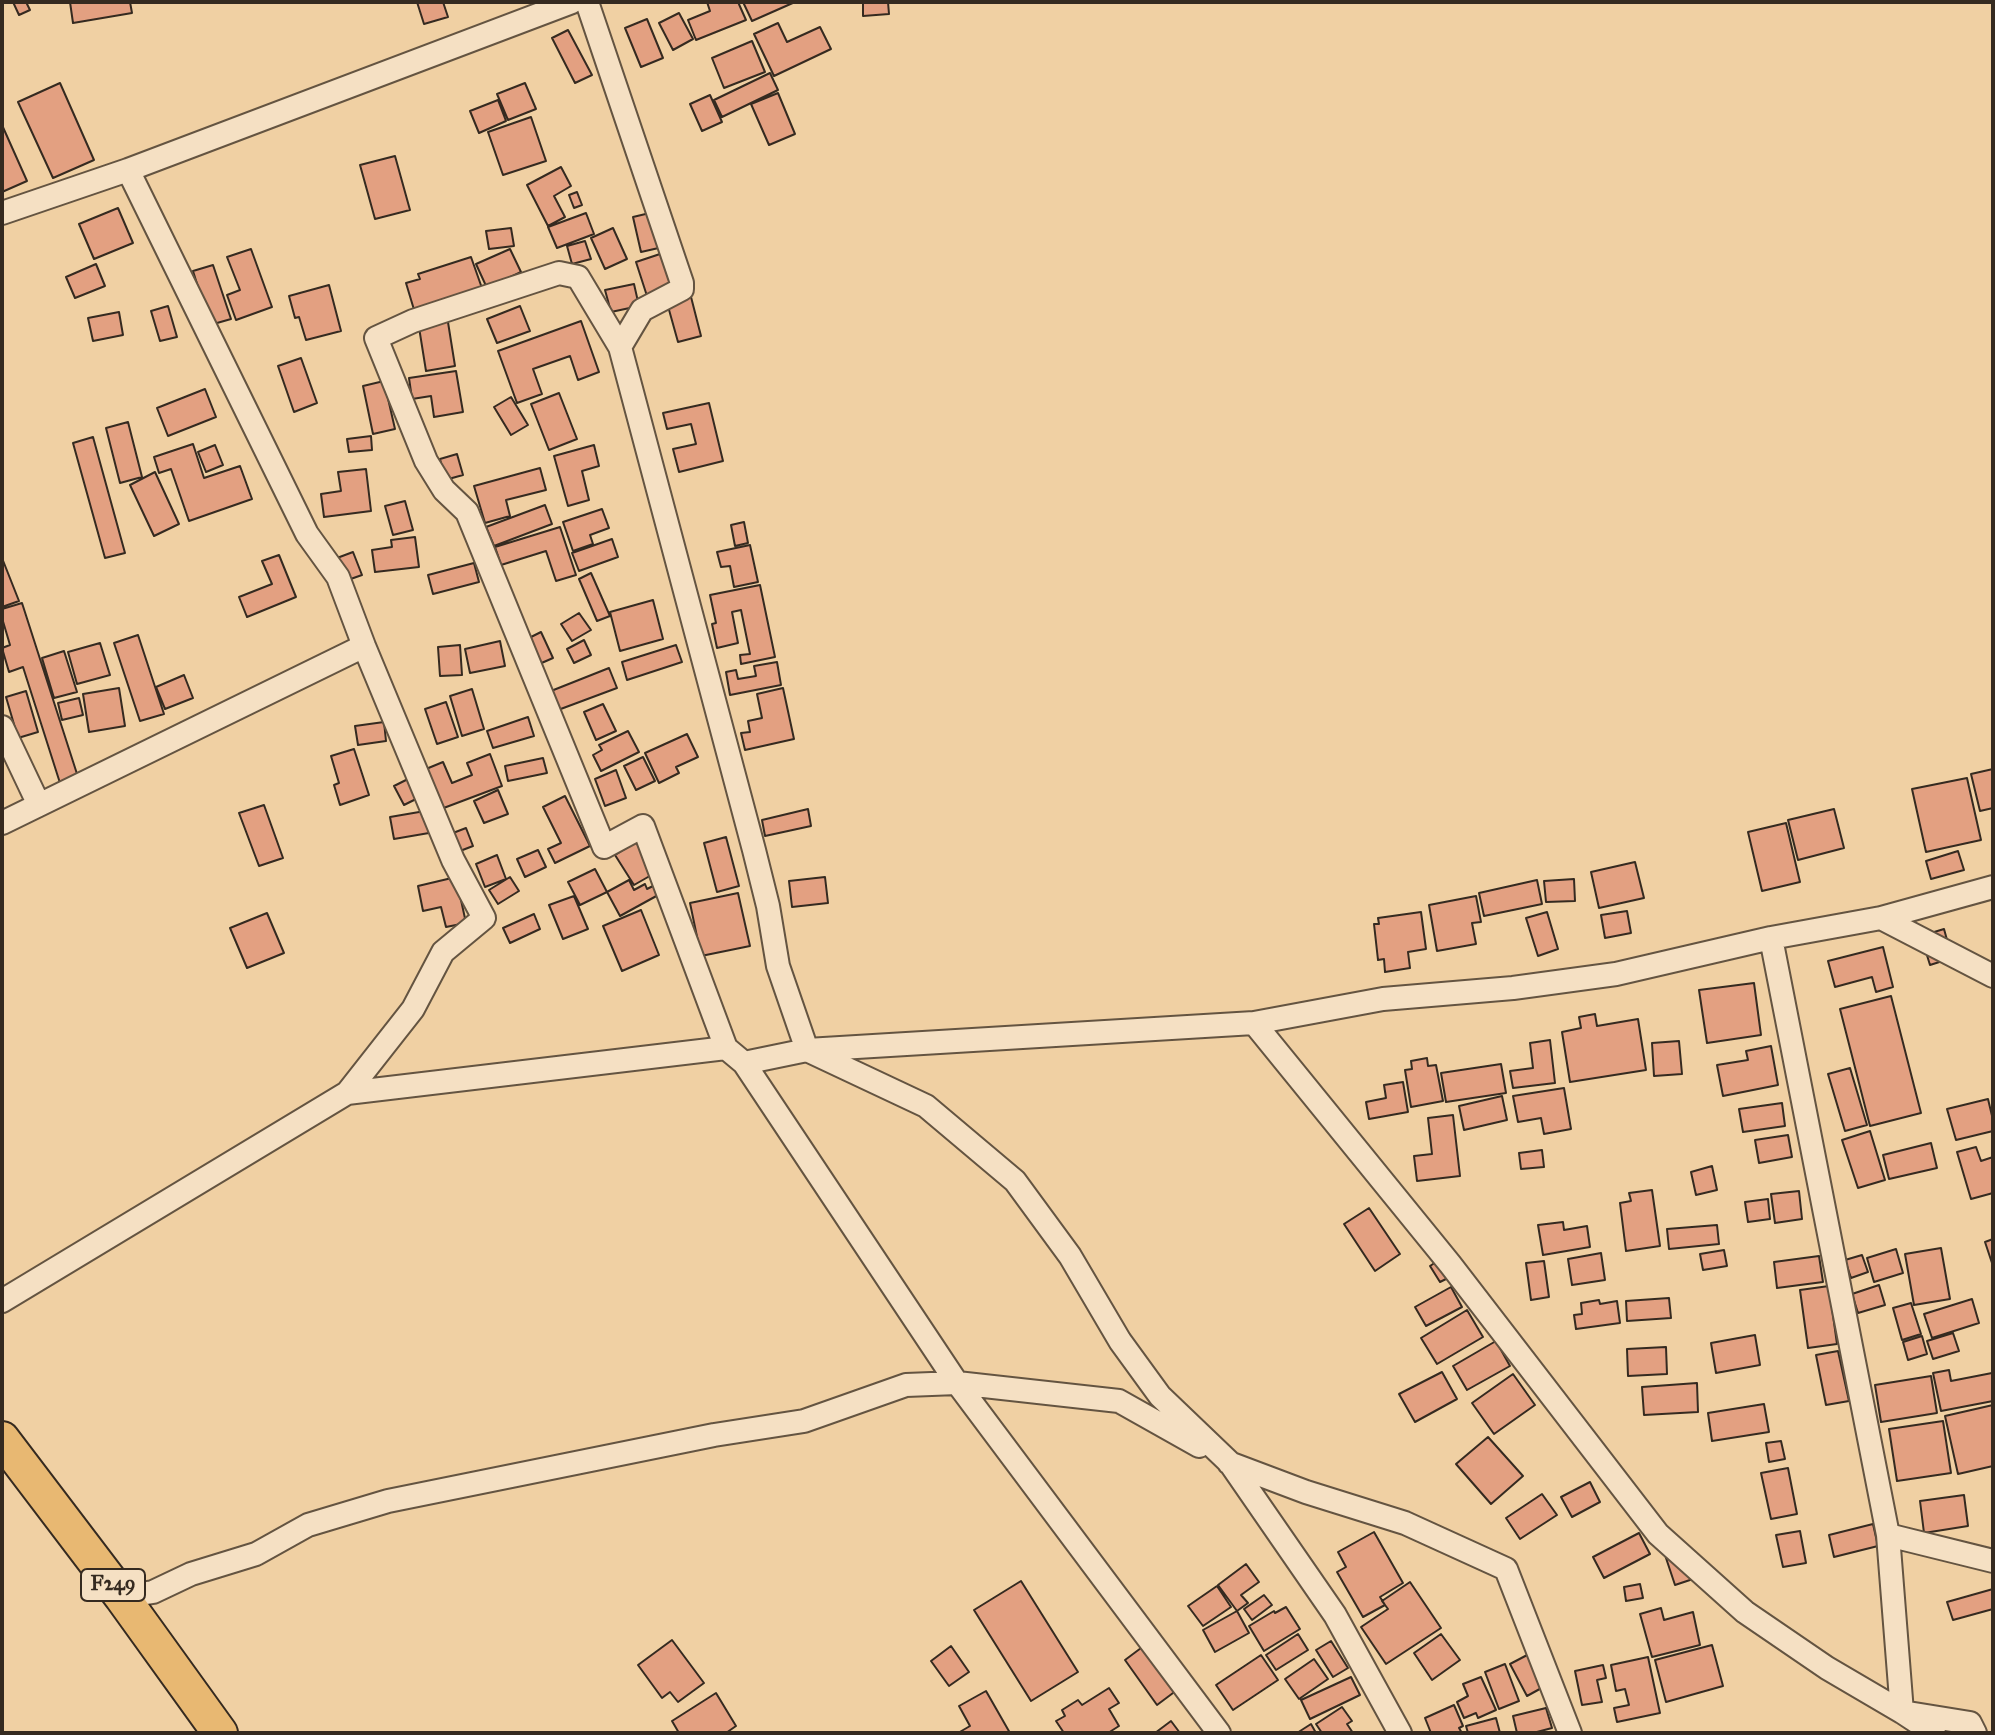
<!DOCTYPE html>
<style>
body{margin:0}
#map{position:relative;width:1995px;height:1735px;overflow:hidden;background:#f0d0a3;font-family:"IM FELL Great Primer",serif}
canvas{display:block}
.frame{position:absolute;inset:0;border:4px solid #352a20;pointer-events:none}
</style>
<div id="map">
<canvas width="1995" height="1735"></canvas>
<div class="frame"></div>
</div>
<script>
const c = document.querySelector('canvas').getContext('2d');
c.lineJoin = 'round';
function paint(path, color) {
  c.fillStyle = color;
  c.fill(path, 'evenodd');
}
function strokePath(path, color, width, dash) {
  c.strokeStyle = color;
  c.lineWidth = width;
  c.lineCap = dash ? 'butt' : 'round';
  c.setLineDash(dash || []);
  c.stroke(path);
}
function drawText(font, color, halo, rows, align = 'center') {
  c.font = font + ' "IM FELL Great Primer",serif';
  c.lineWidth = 8;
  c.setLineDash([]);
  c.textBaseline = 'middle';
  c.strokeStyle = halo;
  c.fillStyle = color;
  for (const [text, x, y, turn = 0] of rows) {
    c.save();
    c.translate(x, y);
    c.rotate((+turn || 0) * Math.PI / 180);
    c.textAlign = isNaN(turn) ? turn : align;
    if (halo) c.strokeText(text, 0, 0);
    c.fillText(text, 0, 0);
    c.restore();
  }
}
const building = new Path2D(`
 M13,2H26L30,10L19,15Z
 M70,2H130L132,13L73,23Z
 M417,2H443L448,17L424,24Z
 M707,2H738L746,20L696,40L688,20L710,11Z
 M743,2H795L752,21Z
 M863,2H888L889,14L863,16Z
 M679,13L693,39L673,50L659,23Z
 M647,19L663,58L641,67L625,28Z
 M778,23L787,42L820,27L831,49L774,76L754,34Z
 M568,30L592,75L575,83L552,38Z
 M752,41L765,72L724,88L712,58Z
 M770,73L778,90L722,117L714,100Z
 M60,83L94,160L53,178L18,102Z
 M525,83L536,109L508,120L497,94Z
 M778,93L795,134L769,145L751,104Z
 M710,95L722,122L702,131L690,104Z
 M498,100L506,121L479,133L470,111Z
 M531,117L546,161L503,175L488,132Z
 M2,125L27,181L2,192Z
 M395,156L410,210L375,219L360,165Z
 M561,167L571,186L554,196L565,217L548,226L527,185Z
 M577,192L582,205L574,208L569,195Z
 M118,208L133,243L94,259L79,224Z
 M654,212L663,247L641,252L633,217Z
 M586,213L594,234L557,248L548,227Z
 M511,228L514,246L489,249L486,231Z
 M613,228L627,259L605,269L591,238Z
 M585,241L591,259L572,264L567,246Z
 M251,249L272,307L236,320L227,295L240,290L227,257Z
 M510,249L521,272L487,288L476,264Z
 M663,253L674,288L647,296L636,262Z
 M471,257L483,291L415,313L406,283L420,279L418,274Z
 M96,264L105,286L75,298L66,277Z
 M213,265L231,319L210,325L193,271Z
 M634,284L639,306L611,312L605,290Z
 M329,285L341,331L306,340L299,317L295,318L289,296Z
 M690,293L701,336L678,342L666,299Z
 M168,306L177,337L160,341L151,311Z
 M520,306L530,331L497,343L487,319Z
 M119,312L123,335L93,341L88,318Z
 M447,316L455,366L426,371L418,321Z
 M581,321L599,372L578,380L570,356L533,369L542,394L517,403L498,351Z
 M301,358L317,403L294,412L278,366Z
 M456,371L463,412L434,417L431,396L412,399L409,378Z
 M384,381L395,429L373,434L363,386Z
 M205,389L216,417L168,436L157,408Z
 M559,393L577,439L549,450L531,404Z
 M511,397L528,425L511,435L494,407Z
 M709,403L723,461L679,472L673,449L696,444L691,424L667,429L663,413Z
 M128,422L142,477L120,483L106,428Z
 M371,436L372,450L349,452L347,439Z
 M93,437L125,553L105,558L73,443Z
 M193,444L204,478L240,466L252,499L189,521L171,469L159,473L154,457Z
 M215,445L223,465L206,472L198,452Z
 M594,445L599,466L582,471L589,500L568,506L554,456Z
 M457,454L463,475L445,480L440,459Z
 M540,468L546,490L506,500L510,516L485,523L474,486Z
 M366,469L371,511L324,517L321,494L341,491L338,472Z
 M155,472L179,524L154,536L130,485Z
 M405,501L413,530L393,535L385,506Z
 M545,505L552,524L494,546L486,527Z
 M602,509L609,528L590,535L593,544L573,551L563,522Z
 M744,522L748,543L735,546L731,525Z
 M560,527L576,575L556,581L546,551L501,565L495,547Z
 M415,537L419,567L375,572L372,550L392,547L391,540Z
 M612,539L618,557L579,571L572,553Z
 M750,545L758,582L734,587L730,566L721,567L717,552Z
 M353,552L362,575L345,581L337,558Z
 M279,555L296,597L247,617L239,597L272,584L262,561Z
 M2,558L19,601L2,607Z
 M474,563L479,582L433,594L428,575Z
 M591,573L610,616L597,621L579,579Z
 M760,585L775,657L741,664L740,655L750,654L741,610L732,612L738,643L717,648L712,624L716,623L710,595Z
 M653,600L663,639L620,651L610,612Z
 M22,603L78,777L60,783L23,667L9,672L2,648L10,645L2,618V609Z
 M579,613L591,630L572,641L561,624Z
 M541,632L553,658L537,665L525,640Z
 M138,635L164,714L140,721L114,643Z
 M584,640L591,655L574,663L567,649Z
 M500,641L505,666L470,673L465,649Z
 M100,643L110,675L77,684L68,652Z
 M460,645L462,675L440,676L438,647Z
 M676,645L682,662L627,680L622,662Z
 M64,651L77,692L54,698L42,658Z
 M777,662L781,685L730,695L726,672L736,670L738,679L756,676L754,666Z
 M609,668L617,688L558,710L551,691Z
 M184,675L193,698L165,709L156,687Z
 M119,688L125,726L89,732L83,694Z
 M783,688L794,739L745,750L741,733L750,732L748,721L762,718L757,694Z
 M472,689L484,729L462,736L450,696Z
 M26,691L38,732L18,738L6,697Z
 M79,698L83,715L62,720L58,703Z
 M446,702L458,737L437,744L425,709Z
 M603,704L616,731L596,740L584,712Z
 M528,717L534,736L493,748L487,731Z
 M384,722L386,741L358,745L355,726Z
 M628,731L639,752L601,771L593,755L602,750L599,745Z
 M687,734L698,757L676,767L679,773L659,783L645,753Z
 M354,749L369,795L340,805L334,785L339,783L331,756Z
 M490,754L502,786L441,809L426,769L443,762L452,783L472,775L467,763Z
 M643,757L655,781L636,790L624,766Z
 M543,758L547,773L508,781L505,766Z
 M1993,769V808L1980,811L1971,774Z
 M616,770L626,798L605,806L595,779Z
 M1967,778L1981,840L1926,852L1912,789Z
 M408,779L418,798L404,805L394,786Z
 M498,790L508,814L484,823L474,801Z
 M565,796L590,846L555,863L548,849L561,843L543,807Z
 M264,805L283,858L259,866L239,813Z
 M808,809L811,826L765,836L762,820Z
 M1834,809L1844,848L1798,860L1788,820Z
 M425,811L429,833L394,839L390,817Z
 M1786,823L1800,882L1762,891L1748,832Z
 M466,828L473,846L460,851L453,833Z
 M726,837L739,886L717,892L704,843Z
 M636,842L655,873L634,885L615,855Z
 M538,850L546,867L525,877L517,859Z
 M1958,851L1964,870L1931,879L1926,861Z
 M497,855L506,879L485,887L476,864Z
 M1635,862L1644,898L1599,908L1591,872Z
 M595,869L607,892L580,905L568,882Z
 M456,877L466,923L446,927L441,907L423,911L418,886Z
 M510,877L519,891L498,904L489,890Z
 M825,877L828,903L792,907L789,881Z
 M1574,879L1575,901L1546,902L1544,881Z
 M629,880L634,890L645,884L647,889L655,885L660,894L620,916L607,892Z
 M1537,880L1542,904L1484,916L1479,893Z
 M738,893L750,946L701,956L690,903Z
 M574,896L588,929L563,939L549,905Z
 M1476,896L1481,922L1472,923L1476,944L1437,951L1429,905Z
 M641,910L659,955L622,971L603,926Z
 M1627,911L1631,933L1605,938L1601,915Z
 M1421,912L1426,949L1408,952L1410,968L1385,972L1384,959L1378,960L1374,924H1379L1378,918Z
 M1547,912L1558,949L1538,956L1526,918Z
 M267,913L284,953L247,968L230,928Z
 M534,914L540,929L510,943L503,928Z
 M1944,929L1952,958L1930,965L1921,936Z
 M1883,947L1893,987L1876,992L1872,977L1835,987L1828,961Z
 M1754,983L1761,1035L1707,1043L1699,990Z
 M1891,996L1921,1113L1870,1126L1840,1009Z
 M1595,1014L1597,1026L1638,1019L1646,1070L1570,1082L1562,1032L1581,1028L1579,1017Z
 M1550,1040L1555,1083L1513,1088L1510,1071L1533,1068L1530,1043Z
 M1679,1041L1682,1074L1654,1076L1652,1043Z
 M1771,1046L1778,1085L1723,1096L1717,1065L1748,1060L1746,1051Z
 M1427,1058L1428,1066L1436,1065L1443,1101L1411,1107L1405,1070L1412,1069L1411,1061Z
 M1501,1064L1506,1093L1446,1102L1441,1073Z
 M1850,1068L1867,1125L1845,1131L1828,1074Z
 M1403,1082L1408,1112L1369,1119L1366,1102L1386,1098L1384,1085Z
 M1564,1088L1571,1129L1544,1134L1541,1118L1518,1122L1513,1096Z
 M1502,1096L1507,1120L1464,1130L1459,1106Z
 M1988,1099L1993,1120V1131L1956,1140L1947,1109Z
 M1782,1103L1785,1126L1743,1132L1739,1109Z
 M1453,1115L1460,1176L1417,1181L1414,1156L1432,1154L1428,1118Z
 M1870,1131L1885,1180L1858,1188L1842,1140Z
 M1788,1135L1792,1157L1759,1163L1755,1140Z
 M1931,1143L1937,1168L1889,1179L1883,1155Z
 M1976,1147L1981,1161L1993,1157V1193L1971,1199L1957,1152Z
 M1542,1150L1544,1167L1521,1169L1519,1153Z
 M1712,1166L1717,1190L1696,1195L1691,1172Z
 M1652,1190L1660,1246L1626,1251L1620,1203L1631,1201L1629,1193Z
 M1799,1191L1802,1219L1775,1223L1771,1194Z
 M1768,1199L1770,1219L1748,1222L1745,1202Z
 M1369,1208L1400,1254L1375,1271L1344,1224Z
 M1563,1222L1564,1230L1587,1226L1590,1247L1543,1255L1538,1225Z
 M1717,1225L1719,1244L1669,1249L1667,1229Z
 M1993,1239V1266L1985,1242Z
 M1941,1248L1950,1299L1914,1305L1905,1254Z
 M1896,1249L1903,1273L1874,1282L1867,1258Z
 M1724,1250L1727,1266L1703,1270L1700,1254Z
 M1601,1253L1605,1280L1572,1285L1568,1259Z
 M1862,1255L1868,1272L1851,1278L1845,1260Z
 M1819,1256L1823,1282L1777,1288L1774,1262Z
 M1544,1261L1549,1297L1531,1300L1526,1263Z
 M1436,1262L1448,1278L1440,1282L1430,1266Z
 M1879,1285L1885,1305L1858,1313L1852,1294Z
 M1829,1286L1837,1344L1808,1348L1800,1290Z
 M1451,1287L1462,1307L1426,1326L1415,1307Z
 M1669,1298L1671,1318L1627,1321L1626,1301Z
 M1972,1299L1979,1323L1932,1338L1924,1314Z
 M1599,1300L1600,1304L1617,1301L1620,1323L1576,1329L1574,1315L1582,1314L1581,1303Z
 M1911,1303L1921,1334L1902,1340L1893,1308Z
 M1467,1310L1483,1337L1437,1364L1421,1338Z
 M1953,1333L1959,1351L1933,1359L1927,1341Z
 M1755,1335L1760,1365L1716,1373L1711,1343Z
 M1922,1336L1927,1354L1908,1360L1903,1342Z
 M1496,1341L1510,1366L1467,1390L1453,1366Z
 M1666,1347L1667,1374L1628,1376L1627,1349Z
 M1838,1351L1849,1401L1826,1405L1816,1355Z
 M1949,1370L1951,1381L1992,1373L1993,1401L1941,1411L1933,1373Z
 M1442,1372L1457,1399L1415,1422L1399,1394Z
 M1513,1374L1535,1405L1494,1434L1472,1403Z
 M1931,1376L1937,1413L1881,1422L1875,1385Z
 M1697,1383L1698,1412L1644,1415L1642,1387Z
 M1764,1404L1769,1432L1712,1441L1708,1413Z
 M1993,1405V1466L1958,1474L1945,1416Z
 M1943,1421L1951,1473L1897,1481L1889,1429Z
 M1488,1437L1523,1476L1491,1504L1456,1464Z
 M1781,1441L1785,1459L1769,1462L1766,1443Z
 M1788,1468L1797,1514L1771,1519L1761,1473Z
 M1590,1482L1600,1502L1572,1517L1561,1497Z
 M1542,1494L1557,1515L1520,1539L1506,1518Z
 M1964,1495L1968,1526L1924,1533L1920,1501Z
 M1873,1524L1878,1546L1834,1557L1829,1535Z
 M1800,1531L1806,1563L1783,1567L1776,1535Z
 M1374,1532L1403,1583L1380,1597L1385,1605L1363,1617L1337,1572L1346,1567L1338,1552Z
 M1639,1533L1650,1554L1604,1578L1593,1557Z
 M1684,1542L1696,1578L1675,1585L1663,1549Z
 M1246,1564L1259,1582L1241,1595L1248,1603L1237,1611L1218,1585Z
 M1021,1581L1078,1672L1031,1701L974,1610Z
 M1410,1582L1441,1628L1386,1664L1361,1627L1388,1609L1382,1601Z
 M1640,1584L1643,1598L1626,1601L1624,1587Z
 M1217,1586L1231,1607L1203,1626L1188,1606Z
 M1993,1589V1609L1953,1620L1947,1602Z
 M1264,1595L1272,1605L1252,1620L1244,1609Z
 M1286,1607L1300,1629L1264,1651L1249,1626L1274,1611L1275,1613Z
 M1661,1608L1664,1620L1693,1612L1700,1645L1652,1657L1640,1614Z
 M1237,1611L1249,1633L1215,1652L1203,1630Z
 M1298,1634L1308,1650L1276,1670L1266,1655Z
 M1441,1634L1460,1660L1432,1680L1414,1653Z
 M672,1640L704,1683L678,1702L670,1692L662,1698L638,1665Z
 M1331,1641L1348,1668L1333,1677L1316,1650Z
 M1145,1645L1177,1690L1157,1705L1125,1660Z
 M1712,1645L1723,1686L1666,1702L1655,1660Z
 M951,1646L969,1672L949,1686L931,1661Z
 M1531,1653L1547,1685L1527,1696L1510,1664Z
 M1261,1655L1278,1680L1233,1710L1216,1685Z
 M1648,1657L1660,1713L1617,1722L1614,1708L1629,1705L1625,1689L1616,1691L1611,1665Z
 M1314,1659L1328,1679L1299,1699L1285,1679Z
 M1505,1664L1519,1701L1499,1709L1485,1672Z
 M1603,1665L1606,1678L1597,1680L1602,1702L1582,1705L1575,1671Z
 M1351,1677L1360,1695L1310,1719L1301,1700Z
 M1481,1677L1496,1710L1478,1718L1476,1713L1464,1718L1457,1702L1468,1696L1463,1684Z
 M1109,1688L1119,1703L1109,1709L1119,1726L1108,1733H1064L1056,1721L1065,1716L1062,1710L1078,1700L1082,1705Z
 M986,1691L1010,1733H958L970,1726L959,1706Z
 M716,1693L736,1726L726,1733H679L672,1721Z
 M1454,1705L1463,1726L1459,1728L1462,1733H1431L1425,1718Z
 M1342,1707L1352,1721L1347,1724L1353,1733H1322L1316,1724Z
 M1546,1708L1552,1728L1533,1733H1517L1513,1716Z
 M1496,1718L1500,1733H1468L1466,1726Z
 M1171,1721L1180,1733H1155Z
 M1311,1724L1316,1733H1297Z`);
const minor = new Path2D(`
 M587,2L682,283V289L642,310L620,347
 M128,170L307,534L338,577L364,646L453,860L484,918L443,952L413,1009L347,1093
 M2,213L128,170L572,2
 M2,727L39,805
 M2,823L364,646
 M1881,918L1993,976
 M1771,938L1888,1535L1902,1712L1934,1733
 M1254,1023L1450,1264L1658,1534L1745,1612L1827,1668L1902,1712L1970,1723L1975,1733
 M726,1048L744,1063L807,1050L1254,1023L1383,999L1513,988L1616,974L1771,938L1881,918L1993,887
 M744,1063L957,1383L1219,1733
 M2,1301L347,1093L726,1048L643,826L604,847L467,512L444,490L426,461L376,338L413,321L559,273L578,277L620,347L754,850L768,906L778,966L807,1050L926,1106L1015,1181L1070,1256L1120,1341L1160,1396L1230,1463L1335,1615L1400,1733
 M1229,1463L1306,1492L1405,1523L1506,1569L1570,1733
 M1888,1535L1993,1561
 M122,1597L153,1592L191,1574L256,1554L308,1525L388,1501L714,1435L804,1421L906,1385L957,1383L1119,1401L1199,1446`);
const primary = new Path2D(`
 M2,1439L122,1597L220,1733`);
const shields = [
 [113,1585,64]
];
const shieldNames = [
 ["F249",113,1585]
];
paint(building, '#e3a081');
strokePath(building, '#352a20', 2);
strokePath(minor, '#645441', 26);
strokePath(primary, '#352a20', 38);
strokePath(minor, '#f5e0c3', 22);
strokePath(primary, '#e8b872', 34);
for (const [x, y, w] of shields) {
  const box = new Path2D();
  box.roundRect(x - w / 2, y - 16, w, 32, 6);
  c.fillStyle = '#f5e0c3';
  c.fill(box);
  strokePath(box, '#352a20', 2);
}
drawText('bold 20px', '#352a20', null, shieldNames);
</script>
